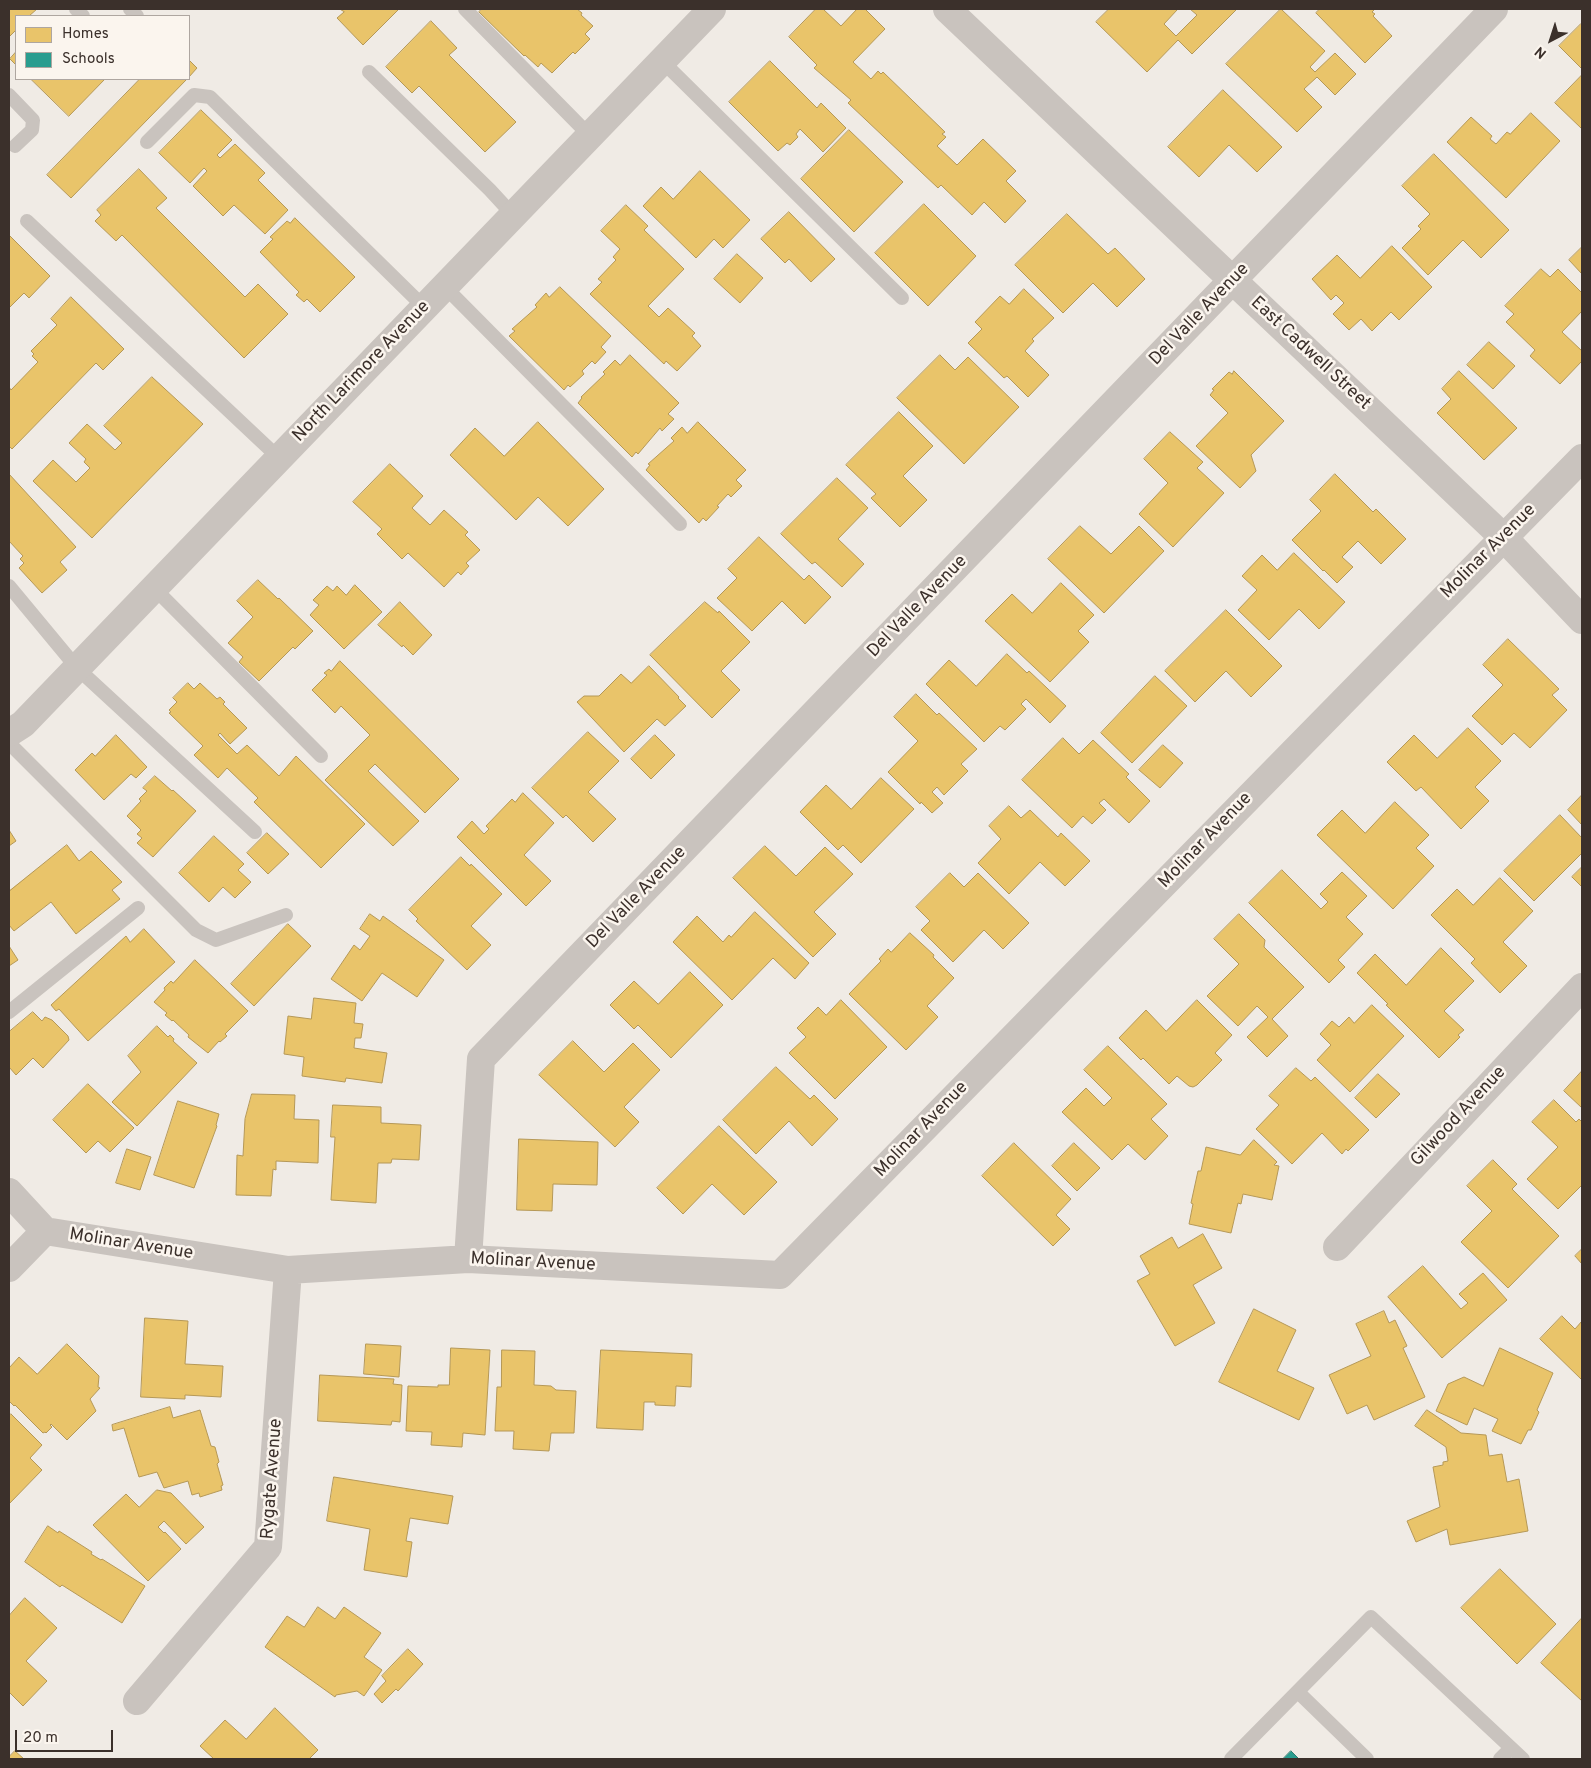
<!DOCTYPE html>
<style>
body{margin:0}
#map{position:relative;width:1591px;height:1768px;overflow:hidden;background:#f0ebe5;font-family:Overpass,sans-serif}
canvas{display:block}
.frame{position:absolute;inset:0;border:10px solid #3b302b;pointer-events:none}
.legend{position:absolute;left:15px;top:15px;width:175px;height:65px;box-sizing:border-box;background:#fbf5ee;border:1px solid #aea6a0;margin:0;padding:6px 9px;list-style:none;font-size:15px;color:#3b302b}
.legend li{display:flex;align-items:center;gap:10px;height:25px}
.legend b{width:25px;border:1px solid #aea6a0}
.north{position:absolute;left:1526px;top:15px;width:50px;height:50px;-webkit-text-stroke:4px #fbf5ee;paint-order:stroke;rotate:220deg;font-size:14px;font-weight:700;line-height:20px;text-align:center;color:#3b302b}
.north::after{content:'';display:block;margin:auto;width:18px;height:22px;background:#3b302b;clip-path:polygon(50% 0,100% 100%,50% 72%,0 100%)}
.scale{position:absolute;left:15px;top:1730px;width:98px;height:22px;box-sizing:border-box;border:2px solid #3b302b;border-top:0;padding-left:6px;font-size:15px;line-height:18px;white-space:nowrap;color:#3b302b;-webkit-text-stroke:4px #fbf5ee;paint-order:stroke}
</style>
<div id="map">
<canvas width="1591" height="1768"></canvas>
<div class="frame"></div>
<ul class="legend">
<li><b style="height:14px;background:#e9c46a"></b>Homes</li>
<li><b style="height:14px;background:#2a9d8f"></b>Schools</li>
</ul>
<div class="north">N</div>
<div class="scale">20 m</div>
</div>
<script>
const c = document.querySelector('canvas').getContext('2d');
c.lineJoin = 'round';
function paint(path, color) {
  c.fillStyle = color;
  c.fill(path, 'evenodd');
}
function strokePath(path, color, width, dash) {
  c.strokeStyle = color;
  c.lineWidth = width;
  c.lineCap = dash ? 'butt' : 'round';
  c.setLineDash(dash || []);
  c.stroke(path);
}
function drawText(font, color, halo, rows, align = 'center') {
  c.font = font + ' Overpass,sans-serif';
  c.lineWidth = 5;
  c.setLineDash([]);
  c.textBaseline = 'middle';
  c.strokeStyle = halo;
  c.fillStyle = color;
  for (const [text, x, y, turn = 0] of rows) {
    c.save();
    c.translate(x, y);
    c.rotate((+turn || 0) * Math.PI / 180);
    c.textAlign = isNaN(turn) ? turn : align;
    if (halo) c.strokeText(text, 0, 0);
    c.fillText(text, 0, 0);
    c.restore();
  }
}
const homes = new Path2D(`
 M9,9H37L29,16H16V30L9,37Z
 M340,9H399L363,45L337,18L344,12Z
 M482,9H577L582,13L581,15L593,26L585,34L590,39L575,54L573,52L552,73L541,63L538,67L525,55L524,56L479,12Z
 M816,9H823L841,26L857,9H865L885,29L853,62L871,79L878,71L881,74L883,72L945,132L942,134L946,137L937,146L957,165L983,139L1016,171L1006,181L1026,201L1005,223L984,202L972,215L941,185L938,188L848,103L851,100L814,68L817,65L789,37Z
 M1109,9H1175L1177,10L1164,24L1176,36L1197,15L1190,9H1237L1192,54L1178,40L1147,72L1096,22Z
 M1281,9L1325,51L1310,67L1315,72L1335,53L1356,74L1335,95L1317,77L1304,89L1322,107L1297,132L1226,64Z
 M1320,9H1375L1372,12L1375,14L1373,16L1392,36L1365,63L1316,13Z
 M431,21L457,48L449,55L516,122L485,152L419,86L412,93L386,67Z
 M1581,24L1582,25V69L1559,46Z
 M16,52V65L10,59Z
 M189,60L197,68L189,77Z
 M770,61L817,108L821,103L846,128L823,152L800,129L796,134L798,137L790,145L787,143L778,151L729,102Z
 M1582,75V129L1555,103Z
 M31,79H105L69,116Z
 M140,79H187L71,198L47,175Z
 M1223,90L1282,147L1257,172L1229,145L1199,177L1168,147Z
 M201,110L232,140L217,155L220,158L235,144L265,173L258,180L288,210L265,234L234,205L223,216L193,186L207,171L204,168L190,183L159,153Z
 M1531,113L1560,141L1506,198L1447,142L1471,117L1492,136L1490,139L1496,144L1507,132L1510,134Z
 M849,130L903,182L854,232L801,179Z
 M1434,154L1509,230L1481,258L1463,240L1428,275L1402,248L1421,229L1418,226L1430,214L1402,186Z
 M139,169L167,198L156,208L245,297L258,284L288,314L244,358L122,235L116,241L95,221L101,215L97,210Z
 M700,171L750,220L723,248L714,239L696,258L643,206L661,187L673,199Z
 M924,204L976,256L928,306L875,253Z
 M626,205L648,226L644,230L684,269L648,306L659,317L668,308L695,333L692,336L701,346L677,371L666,361L664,364L590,294L602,282L598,279L616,260L613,257L620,249L601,231Z
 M789,212L835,259L811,282L789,259L785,263L761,239Z
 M1067,214L1108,254L1115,248L1145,279L1117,307L1093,283L1063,313L1015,265Z
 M295,218L355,277L320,312L307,299L304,302L296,295L299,292L260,252L273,239L270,237L287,221L290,223Z
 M9,235L50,276L29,298L24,293L9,308Z
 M1392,246L1432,287L1399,320L1391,312L1372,331L1361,319L1349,330L1333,314L1344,303L1336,295L1331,300L1312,279L1337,255L1360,278Z
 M1582,247V274L1569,260Z
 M737,254L763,278L740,303L714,279Z
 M1541,269L1550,277L1558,269L1582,293V311L1562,332L1582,351V361L1560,384L1530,356L1535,350L1506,322L1514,314L1505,306Z
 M560,287L611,336L601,347L606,352L595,364L592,361L582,371L584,374L570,387L568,385L564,390L509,336L515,331L512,329L537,307L535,305L546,293L549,297Z
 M1024,289L1054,318L1032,339L1034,341L1025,351L1049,375L1028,397L1007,376L1004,378L968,343L982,329L975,322L1000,296L1009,304Z
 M71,297L124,349L103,370L96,363L12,449L9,446V387L11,390L38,362L32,356L34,354L31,351L57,325L51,319Z
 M1489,342L1515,366L1493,389L1467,365Z
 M630,355L679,403L668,414L674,419L662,431L660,428L638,454L636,452L632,457L578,403L582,398L581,397L605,374L603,372L615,360L620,365Z
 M940,355L955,370L968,357L1019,407L964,464L897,398Z
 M1234,371L1284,421L1251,455L1256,471L1240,488L1196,446L1228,413L1210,395L1214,390L1212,389L1229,372L1232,374Z
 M1459,371L1517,428L1484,460L1437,413L1451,399L1442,389Z
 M152,377L203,424L92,538L33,481L53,460L76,482L90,468L84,462L86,459L69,443L87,424L115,450L122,443L104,426Z
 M899,412L933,446L903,476L927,500L900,527L871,498L876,494L846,465Z
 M538,422L604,489L568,526L538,497L516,520L450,455L475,428L504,456Z
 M698,422L746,470L736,480L742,486L731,497L728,494L717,506L719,507L706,521L703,518L699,523L646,470L650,465L648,464L674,441L671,438L682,427L687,433Z
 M1170,432L1203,462L1197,468L1224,493L1173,547L1139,514L1168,483L1144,459Z
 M390,464L423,496L412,508L430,525L444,510L468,532L465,535L480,550L466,563L469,566L461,575L458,572L444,587L408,553L402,559L377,534L382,529L353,502Z
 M9,474L76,547L60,562L67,570L42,593L19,568L24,563L20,559L23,556L9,541Z
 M1335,474L1373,512L1376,509L1406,539L1381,564L1358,541L1342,557L1353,567L1337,583L1324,570L1323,571L1292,540L1321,511L1310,500Z
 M837,478L868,508L838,539L864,564L842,587L815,562L812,564L781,534Z
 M1080,526L1111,554L1139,526L1164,551L1104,613L1048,559Z
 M759,537L804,580L809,575L831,597L805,624L782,601L752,631L717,598L737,578L728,569Z
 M1294,553L1345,602L1319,629L1299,609L1269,640L1238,610L1257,590L1242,576L1262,555L1277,570Z
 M258,580L278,599L279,598L313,631L295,649L293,647L259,681L239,662L243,657L228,643L253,617L237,601Z
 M1061,583L1094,615L1078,631L1089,642L1050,682L985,621L1012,594L1032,613Z
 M355,585L382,612L344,649L310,615L319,605L313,600L327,586L333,591L337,586L346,595Z
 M400,602L432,635L413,655L403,645L402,647L378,625Z
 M705,602L718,613L719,611L750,642L721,671L740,690L712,718L650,655Z
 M1226,610L1282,666L1251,697L1226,671L1195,702L1165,671Z
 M1508,639L1559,689L1552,695L1567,710L1530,748L1514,733L1502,745L1472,716L1503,685L1483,665Z
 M1007,654L1027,673L1029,671L1066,706L1050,723L1026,699L1021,704L1026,709L1005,730L1000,726L984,742L926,684L949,660L976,686Z
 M340,661L459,779L425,813L375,764L368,771L419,821L393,846L325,780L370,735L341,706L335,713L312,690L327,675L324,673L329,669L331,671Z
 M649,666L679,697L678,698L686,706L665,726L657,719L624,752L577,702L584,696H599L621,674L631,683Z
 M1155,676L1187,706L1132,763L1101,733Z
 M188,683L194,689L200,683L217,699L220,697L225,702L223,704L247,728L230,744L220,733L218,735L237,754L247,745L279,776L296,756L365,824L321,868L254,802L258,798L227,768L218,778L194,755L203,746L169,713L171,712L169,710L177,702L173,698Z
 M916,694L937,715L939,713L977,749L961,764L968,771L944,795L937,787L932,792L943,803L932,813L921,802L920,804L888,772L918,741L894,717Z
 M1468,728L1501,761L1475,787L1489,801L1461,829L1421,787L1416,791L1387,762L1414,735L1437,758Z
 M588,732L619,761L588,792L616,819L593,842L566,815L563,818L532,788Z
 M116,735L147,767L136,778L131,774L104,800L75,770L92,753L95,756Z
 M655,735L675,755L651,779L631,759Z
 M1063,738L1079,754L1093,740L1129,774L1126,777L1150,801L1129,823L1104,799L1099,803L1106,810L1092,824L1083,816L1072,828L1022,780Z
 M1163,745L1183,763L1160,788L1139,770Z
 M155,776L172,791L173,790L196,811L153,857L137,843L142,838L137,834L141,830L127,816L141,801L139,799L147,791L143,788Z
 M881,778L914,809L861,863L843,845L838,850L800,812L826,785L851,809Z
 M523,793L554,823L524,855L551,881L526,906L457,837L472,821L484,834L489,829L486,826L512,799L515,802Z
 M1582,795V825L1568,810Z
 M1395,802L1429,835L1416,848L1434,866L1393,909L1317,835L1342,810L1365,833Z
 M1009,806L1021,818L1030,810L1058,837L1061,833L1090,861L1065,886L1040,862L1009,894L978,863L1001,839L989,826Z
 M1560,815L1582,838V853L1534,901L1504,871Z
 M9,830L16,841L9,846Z
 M267,833L289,854L268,874L247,853Z
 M214,836L244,864L238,870L251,882L235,898L223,887L209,902L179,873Z
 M67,845L79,861L91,851L122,882L112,890L120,899L76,934L51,902L14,931L9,925V888L10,890Z
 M765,846L796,876L825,847L853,874L814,912L836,934L813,957L733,878Z
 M461,857L470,866L471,864L502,894L471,926L491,945L467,970L416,921L418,919L409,910Z
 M1582,867V887L1572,877Z
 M1282,870L1321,909L1328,902L1320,894L1342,872L1367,896L1346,917L1363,934L1338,960L1345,967L1329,983L1249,903Z
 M950,873L964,887L978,873L1029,923L1003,949L984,930L953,962L921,930L930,921L916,907Z
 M1500,878L1533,911L1503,942L1527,966L1500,993L1471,963L1475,959L1431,915L1457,889L1473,905Z
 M755,912L809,963L795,979L773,958L732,1000L673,942L697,916L723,942L729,935L731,937Z
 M370,914L380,921L383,916L444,960L417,997L382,973L362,1001L331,979L354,945L360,950L370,936L360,929Z
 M1239,914L1265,940L1264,947L1304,987L1272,1019L1288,1036L1267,1057L1247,1037L1268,1017L1257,1006L1238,1026L1207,996L1239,964L1214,939Z
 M288,924L311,946L254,1006L231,984Z
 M144,929L175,962L88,1041L59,1009L56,1011L51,1005L126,936L130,942Z
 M910,933L934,955L933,957L954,978L927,1006L938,1017L906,1050L849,994L881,961L879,959L888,949L891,952Z
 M9,946L18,960L9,966Z
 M1441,948L1474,981L1444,1011L1464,1030L1458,1035L1460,1037L1439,1058L1386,1005L1388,1004L1357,973L1375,954L1406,985Z
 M195,960L248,1011L225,1034L227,1036L220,1042L219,1041L208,1053L188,1037L189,1035L173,1020L172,1021L165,1015L167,1013L154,1002L165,990L164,988L171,981L173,983Z
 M690,972L723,1005L671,1058L638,1025L634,1029L610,1005L634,981L658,1004Z
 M314,998L356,1003L354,1023L363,1024L361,1038H355L354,1048L387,1053L382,1083L346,1078L345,1082L302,1076L304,1057L284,1054L288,1016L311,1019Z
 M841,1000L887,1047L835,1099L789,1053L806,1037L797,1028L818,1007L826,1015Z
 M1197,1000L1232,1035L1215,1053L1222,1060L1197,1085L1193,1087L1189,1086L1177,1076L1169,1084L1143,1058L1141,1060L1119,1038L1146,1010L1166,1031Z
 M1372,1005L1404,1036L1350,1092L1317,1060L1331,1045L1320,1034L1332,1021L1339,1027L1349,1017L1354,1023Z
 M33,1012L42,1021L45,1017L52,1020L68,1036L69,1040L43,1068L33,1058L16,1075L9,1067V1032Z
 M157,1026L168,1037L170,1035L174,1039L173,1041L197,1063L137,1126L112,1102L141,1072L128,1056Z
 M573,1041L604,1072L633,1043L660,1070L624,1107L639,1122L615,1147L539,1075Z
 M1108,1046L1167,1104L1151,1119L1168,1136L1145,1160L1128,1144L1112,1160L1062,1112L1086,1088L1104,1106L1112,1098L1084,1070Z
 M776,1067L810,1099L814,1095L838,1119L812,1146L789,1121L756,1154L723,1120Z
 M1296,1068L1311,1081L1315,1077L1369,1130L1348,1151L1346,1149L1342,1154L1322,1133L1292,1164L1256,1129L1279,1105L1269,1096Z
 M1582,1071V1108L1564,1091Z
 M1378,1074L1400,1094L1376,1118L1355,1098Z
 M88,1084L134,1128L110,1152L98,1141L86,1153L53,1120Z
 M252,1094L295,1095L294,1119L319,1120L318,1163L276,1161V1170L273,1169L271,1196L236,1195L237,1155L243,1156L245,1119Z
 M1554,1100L1576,1122L1579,1119L1582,1122V1185L1558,1209L1527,1179L1558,1147L1532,1122Z
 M178,1101L219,1114L216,1125L217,1126L194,1188L154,1175Z
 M333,1105L381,1107V1123L421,1125L419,1160L392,1159L391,1163H378L376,1203L331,1200L335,1137H331Z
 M719,1126L777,1182L744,1215L712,1184L683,1214L657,1188Z
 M519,1139L598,1142L597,1185L553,1184L552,1211L517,1210Z
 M1254,1140L1277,1162L1274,1165L1279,1166L1272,1200L1243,1194L1241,1204L1238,1203L1231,1233L1189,1224L1193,1204L1191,1203L1198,1171H1201L1206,1147L1240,1155Z
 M1014,1143L1071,1199L1056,1215L1070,1229L1053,1246L982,1176Z
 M1074,1143L1100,1168L1077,1191L1052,1166Z
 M127,1149L151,1157L140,1190L116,1183Z
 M1493,1160L1517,1184L1512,1189L1559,1236L1508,1288L1461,1242L1492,1211L1467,1186Z
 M1203,1234L1222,1268L1193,1285L1215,1323L1175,1346L1137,1281L1150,1274L1140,1256L1172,1237L1178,1248Z
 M1582,1249V1264L1575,1256Z
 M1423,1266L1461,1309L1468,1303L1459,1294L1483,1273L1507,1300L1442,1358L1388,1297Z
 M1254,1309L1296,1330L1277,1371L1314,1388L1299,1420L1219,1382Z
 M1384,1311L1389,1323L1395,1320L1407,1346L1403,1348L1425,1397L1374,1420L1367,1405L1347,1414L1329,1375L1371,1356L1356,1324Z
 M1562,1316L1575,1329L1582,1321V1380L1540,1339Z
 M145,1318L188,1321L185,1364L223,1366L221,1397L185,1395V1399L141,1397Z
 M67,1344L99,1376L98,1387L100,1388L90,1399L96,1411L67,1440L51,1424L50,1425L52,1427L46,1433L45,1432L43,1433L15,1405L14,1406L9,1401V1368L19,1357L37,1374Z
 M366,1344L401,1346L399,1377L364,1374Z
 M451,1348L490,1350L485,1435L463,1433L462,1447L431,1445L432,1432L406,1431L408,1386L438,1387V1385H449Z
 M1500,1348L1553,1373L1537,1410L1539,1412L1531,1430H1528L1521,1444L1492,1431L1498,1419L1474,1408L1467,1425L1436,1411L1448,1384L1464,1377L1483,1386Z
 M502,1350L535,1351L534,1385L551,1386L556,1390L576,1391L574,1433H551L549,1451L513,1449L514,1431H495L497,1387H501Z
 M601,1350L692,1354L691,1387L676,1386L675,1406L655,1405V1402H644L643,1430L597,1428Z
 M320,1375L394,1379L393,1384L402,1385L400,1422L392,1421L391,1425L318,1421Z
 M170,1407L173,1418L200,1410L211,1446L215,1447L219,1462L217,1464L223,1485L221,1486L222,1490L200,1497L199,1493L192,1495L188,1481L164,1488L157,1472L139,1477L124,1428L113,1431L112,1425Z
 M1427,1410L1461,1433L1486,1435L1489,1456L1502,1454L1507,1482L1519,1479L1528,1531L1450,1545L1447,1529L1416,1542L1407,1521L1440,1507L1433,1467L1443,1465V1462L1448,1461L1446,1447L1415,1426Z
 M11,1414L42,1445L30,1458L42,1470L9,1504V1416Z
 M334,1477L453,1496L448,1524L410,1518L406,1541L412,1542L407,1577L364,1570L370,1529L327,1521Z
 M157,1490L171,1493L204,1527L186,1544L164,1521L158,1527L164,1533L165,1532L181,1549L148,1581L93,1525L126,1494L139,1507Z
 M48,1526L58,1533L59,1531L92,1552L91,1554L101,1560L102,1559L145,1586L122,1623L62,1585L60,1587L25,1562Z
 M1500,1569L1556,1624L1517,1664L1461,1608Z
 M25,1598L57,1628L26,1661L47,1681L23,1706L9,1692V1616Z
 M318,1607L335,1619L344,1607L381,1633L364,1657L382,1670L364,1696L357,1691L336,1695L335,1697L265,1647L287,1616L304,1627Z
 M1582,1618V1701L1541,1663Z
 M408,1649L423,1664L398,1691L396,1689L382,1703L374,1694L386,1681L382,1676Z
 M275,1708L318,1750L309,1759H214L200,1746L225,1720L246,1739Z
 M15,1751L24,1759H9V1757Z`);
const schools = new Path2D(`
 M1291,1751L1299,1759H1283Z`);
const lane = new Path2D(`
 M76,9L83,16
 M130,9L137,16
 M465,9L590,136
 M662,61L902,298
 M369,72L490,190L513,215
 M9,95L33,120L32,130L15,146
 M147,142L194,95L210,97L424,307
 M27,221L279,458
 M444,286L680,524
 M9,586L77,668L255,832
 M154,588L321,756
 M9,743L196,930L216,940L286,915
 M9,1012L138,908
 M1298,1692L1367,1759
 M1231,1759L1371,1617L1523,1759
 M1500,1759L1511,1748`);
const street = new Path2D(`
 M947,9L1503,537L1582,620
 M9,733L23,724L712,9
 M9,1192L45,1231
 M45,1231L288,1270L468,1259L780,1275L1582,458
 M1337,1247L1582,987
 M468,1259L481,1059L1494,9
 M9,1268L45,1231
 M137,1701L268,1547L288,1270`);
const streetNames = [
 ["Del Valle Avenue",1200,315,-46],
 ["East Cadwell Street",1310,354,43],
 ["North Larimore Avenue",362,372,-46],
 ["Molinar Avenue",1489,552,-45],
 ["Del Valle Avenue",918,607,-46],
 ["Molinar Avenue",1206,841,-46],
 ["Del Valle Avenue",637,898,-46],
 ["Gilwood Avenue",1459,1117,-47],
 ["Molinar Avenue",922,1130,-46],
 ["Molinar Avenue",131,1245,9],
 ["Molinar Avenue",533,1263,3],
 ["Rygate Avenue",273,1479,-86]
];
paint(homes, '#e9c46a');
strokePath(homes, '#b59857', 1);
paint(schools, '#2a9d8f');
strokePath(schools, '#2f7c71', 1);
strokePath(lane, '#c9c3be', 14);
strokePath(street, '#c9c3be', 28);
drawText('18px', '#3b302b', '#fbf5ee', streetNames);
</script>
